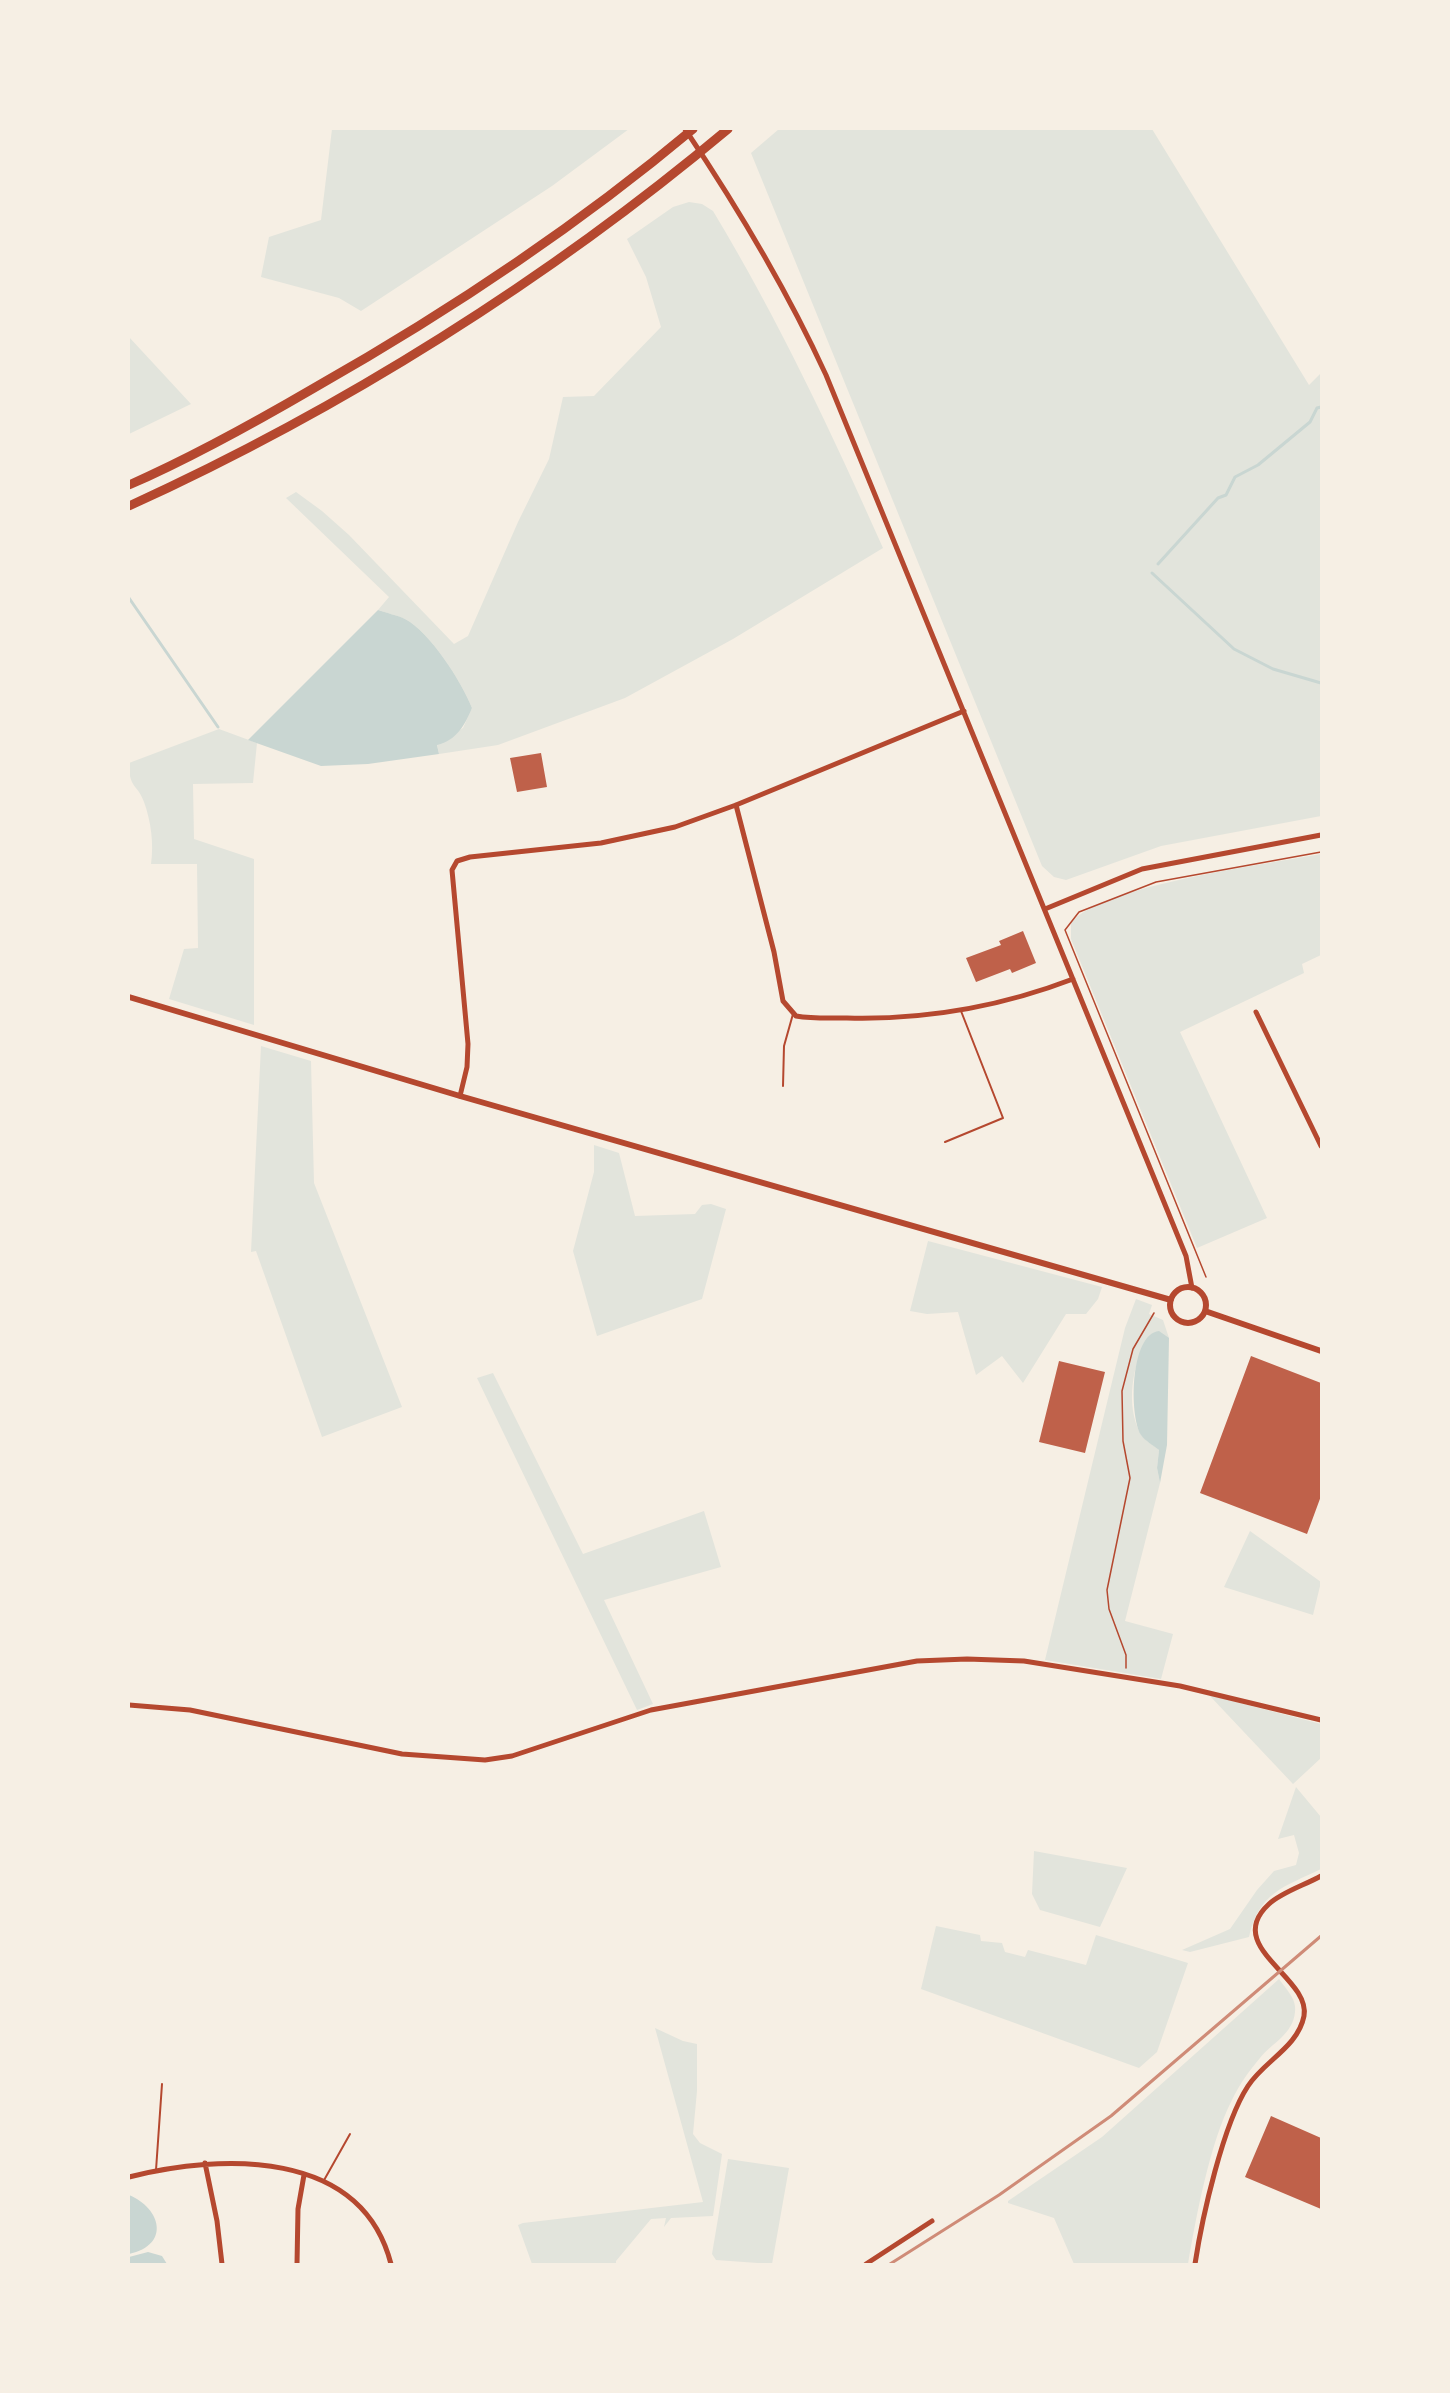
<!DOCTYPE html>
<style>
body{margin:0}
#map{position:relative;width:1450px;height:2393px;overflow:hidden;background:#f6efe4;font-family:"Alegreya Sans",sans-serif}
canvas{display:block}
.frame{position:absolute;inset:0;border:130px solid #f6efe4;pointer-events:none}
</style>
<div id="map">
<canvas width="1450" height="2393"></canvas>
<div class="frame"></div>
</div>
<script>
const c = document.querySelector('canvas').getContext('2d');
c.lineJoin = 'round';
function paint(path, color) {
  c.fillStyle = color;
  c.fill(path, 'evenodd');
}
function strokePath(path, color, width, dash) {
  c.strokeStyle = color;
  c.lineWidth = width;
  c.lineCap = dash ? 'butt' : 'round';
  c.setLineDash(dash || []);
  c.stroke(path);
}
const green = new Path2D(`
 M332,129H629L552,186L361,311L339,298L261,277L269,237L321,220Z
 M779,129H1152L1309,385L1321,373V816L1161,846L1066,880L1054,877L1042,866L751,153Z
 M689,202L702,204L713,211C778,319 832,433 883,548L733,639L625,698L498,745L439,754L437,744L463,728L472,708C462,682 430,632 405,619C396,615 386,613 378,610L389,597L286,498L296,492L322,511L349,535L454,644L468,636L518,522L549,459L563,397L594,396L661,327L646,277L627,239L673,207Z
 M129,337L191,404L129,434Z
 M219,729L257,743L253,783L193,784L194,839L254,859V1025L169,999L184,949L198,948L197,864H151C154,844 151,821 144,802C137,783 129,789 129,763Z
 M1321,854V955L1302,964L1304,973L1180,1032L1267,1218L1197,1248L1071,939V923C1101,885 1269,864 1321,854Z
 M261,1046L311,1061L314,1183L402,1407L322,1437L256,1251L251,1252Z
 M594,1145L619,1153L635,1216L695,1214L702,1205L711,1204L726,1209L702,1299L597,1336L573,1251L594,1172Z
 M928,1241L1083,1282L1102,1287L1098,1299L1086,1314H1066L1023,1383L1002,1356L976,1375L958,1312L927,1314L910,1311Z
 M1136,1299L1152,1305L1149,1314L1163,1320L1169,1338L1149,1337C1132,1363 1125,1407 1141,1434C1144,1440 1153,1445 1159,1450L1157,1468L1160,1483L1125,1621L1173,1634L1161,1679L1045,1660L1125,1328Z
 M493,1373L583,1554L704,1511L721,1567L604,1600L653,1704L637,1710L477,1378Z
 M1250,1531L1321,1582L1313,1615L1224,1587Z
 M1209,1695L1321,1724V1758L1293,1784Z
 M1296,1787L1321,1817V1869C1284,1887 1259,1892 1249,1937L1190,1952L1182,1950L1230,1929L1257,1890L1274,1871L1296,1865L1299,1853L1294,1835L1278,1839Z
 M1034,1851L1127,1868L1100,1927L1040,1910L1032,1894Z
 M936,1926L980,1935L981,1941L1002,1943L1005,1952L1025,1957L1028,1950L1086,1965L1096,1935L1188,1963L1157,2052L1139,2068L921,1989Z
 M1279,1979C1286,1989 1297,1999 1295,2012C1293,2034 1272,2043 1260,2058C1249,2071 1239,2085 1232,2100C1210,2142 1196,2217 1188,2264H1074L1054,2218L1008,2203V2201L1102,2137Z
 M655,2028L683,2041L697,2044V2091L693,2134L700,2143L722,2154L713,2216L671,2218L664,2227L666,2218L651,2219L616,2261V2264H532L518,2225L523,2223L703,2202Z
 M728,2159L789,2168L772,2264L716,2260L712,2254Z`);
const water = new Path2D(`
 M378,610C386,613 397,615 405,619C430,632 462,682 472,708C465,725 457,740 437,745L439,754L368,764L321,766L248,740Z
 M1159,1331L1169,1338L1167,1445L1160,1483L1157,1468L1159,1450C1153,1445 1145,1441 1141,1435C1129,1415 1130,1334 1159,1331Z
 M129,2195C161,2208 171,2245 129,2254Z
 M148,2252L162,2256L167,2264H129V2257Z`);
const stream = new Path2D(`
 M1158,564L1218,498L1226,495L1235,477L1258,465L1310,422L1317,408L1321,407
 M1152,573L1234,649L1273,669L1321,683
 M129,598L218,727`);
const building = new Path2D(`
 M541,753L547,787L517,792L510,758Z
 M1023,931L1036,963L1012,973L1010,969L976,982L966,958L1001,945L999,941Z
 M1251,1356L1321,1383V1496L1307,1534L1200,1493Z
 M1059,1361L1105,1372L1085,1453L1039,1442Z
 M1271,2116L1321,2138V2209L1245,2177Z`);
const path = new Path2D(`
 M1206,1277L1065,930L1079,912L1156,882L1321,852
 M1126,1668V1655L1109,1609L1107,1590L1130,1478L1123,1441L1122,1391L1133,1349L1154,1313`);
const service = new Path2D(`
 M783,1086L784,1046L793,1014
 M945,1142L1003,1118L961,1011
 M156,2170L162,2084
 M323,2182L350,2134`);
const minor = new Path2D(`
 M685,129C738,208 786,288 826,375L1186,1256L1192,1288
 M736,805L774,952L783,1001L796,1016C813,1019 830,1018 847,1018C926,1020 1000,1007 1073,979
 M1045,909L1142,869L1321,835
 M1256,1012L1321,1146
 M460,1096L467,1067L468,1044L452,870L457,861L470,857L601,843L675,827L736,805L964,711
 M129,1705L190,1710L402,1754L485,1760L512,1756L651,1710L917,1661L967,1659L1024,1661L1180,1686L1321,1720
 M205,2163L217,2221L222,2264
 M129,2177C221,2154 361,2148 391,2264
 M297,2264L298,2209L304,2175
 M866,2264L932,2221
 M1195,2264C1202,2218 1223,2124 1248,2086C1264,2061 1298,2047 1304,2016C1311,1977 1222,1947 1269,1904C1282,1892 1305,1885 1321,1876`);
const tertiary = new Path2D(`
 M129,997L460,1096L1171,1300
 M1170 1305a18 18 0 1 1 36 0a18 18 0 1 1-36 0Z
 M1205,1311L1321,1351`);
const motorway = new Path2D(`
 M129,485C193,457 254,423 314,388C448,312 575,228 693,129
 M129,506C342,409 549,279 728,129`);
const rail = new Path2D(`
 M890,2264L999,2195L1111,2116L1321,1936`);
paint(green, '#e2e4dc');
paint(water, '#c9d6d2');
strokePath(stream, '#c9d6d2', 3);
paint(building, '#bf614a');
strokePath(path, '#b5482f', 1.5);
strokePath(service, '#b5482f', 2);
strokePath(minor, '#b5482f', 5);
strokePath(tertiary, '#b5482f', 6);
strokePath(motorway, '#b5482f', 9);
strokePath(rail, '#cf8b77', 3);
</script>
